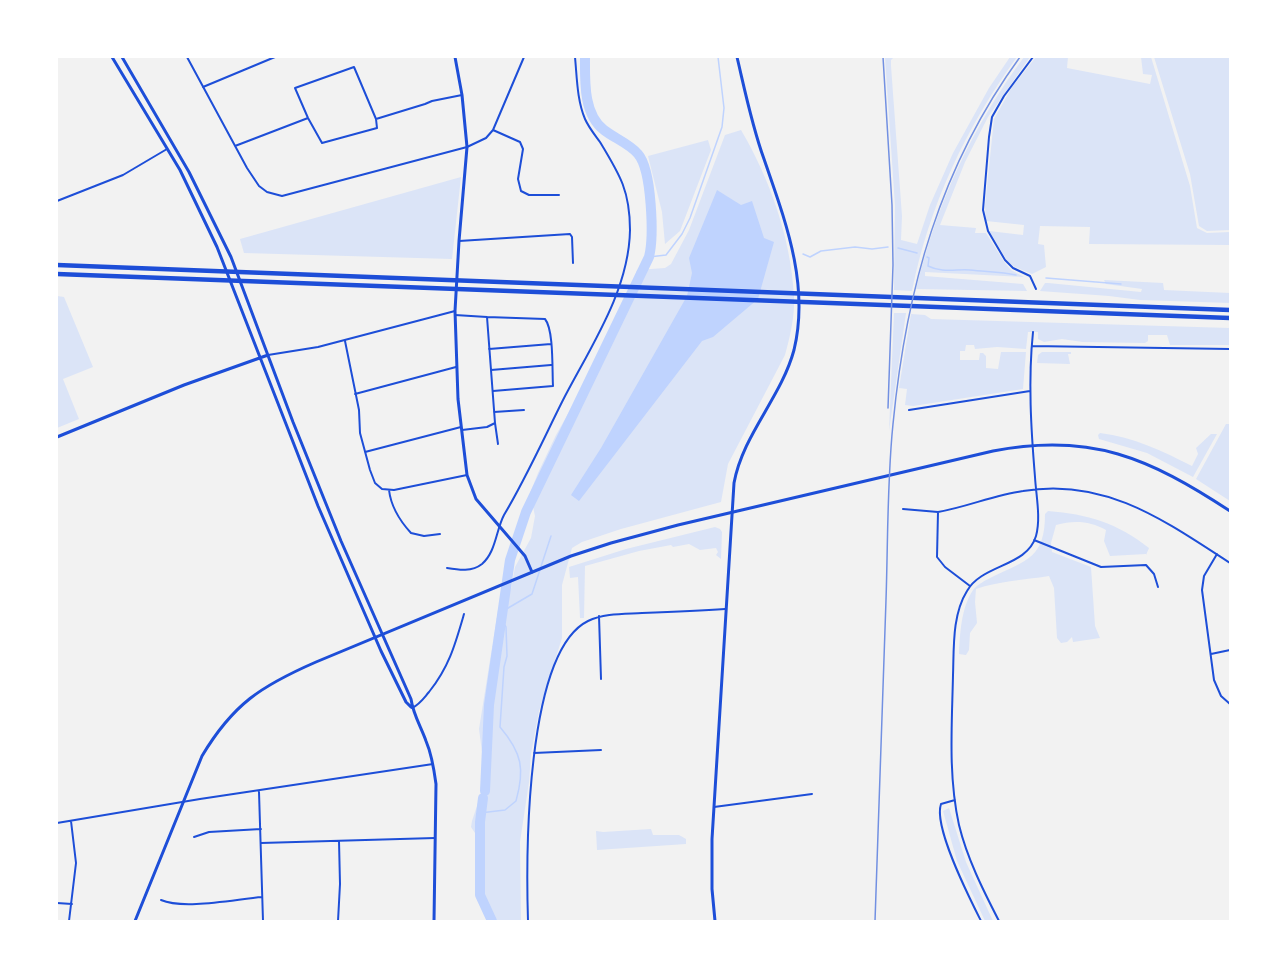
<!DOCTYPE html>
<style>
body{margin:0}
#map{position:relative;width:1287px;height:978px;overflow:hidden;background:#f2f2f2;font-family:"DM Sans",sans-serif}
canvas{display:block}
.frame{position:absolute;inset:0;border:58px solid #fff;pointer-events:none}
</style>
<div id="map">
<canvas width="1287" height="978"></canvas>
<div class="frame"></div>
</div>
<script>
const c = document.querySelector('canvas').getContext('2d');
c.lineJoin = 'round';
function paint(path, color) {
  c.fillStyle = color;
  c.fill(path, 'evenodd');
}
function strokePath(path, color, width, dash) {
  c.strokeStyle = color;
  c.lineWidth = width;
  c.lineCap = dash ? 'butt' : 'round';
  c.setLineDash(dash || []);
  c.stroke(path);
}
const green = new Path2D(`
 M885,57H894L891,60V66L902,216L901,240L917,244L930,205L953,153L989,88L1010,57H1017C966,127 929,206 912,291L894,290L895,206Z
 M1024,57H1030L988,117L965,162L940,225L976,228L975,233H986L1005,263L1011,270L1024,277L925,272V276L1023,284L1027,291L916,289C936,205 972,127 1024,57Z
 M1036,57H1068L1067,68L1150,84L1152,75L1143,74L1141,57H1151L1190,186L1197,228L1207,233L1230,232V245L1089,244L1090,227L1040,226L1038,244L1044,245L1046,267L1032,274L1015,267L1008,262L989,231L1023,235L1024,225L986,221L985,206L994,119L1012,87Z
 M1154,57H1230V230L1207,231L1199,226L1190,174Z
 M741,130C770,179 791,239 794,296C795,316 790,337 785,355L728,464L721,502L621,529L582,542L572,548L562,585V638L539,711L531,754L529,782L520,842L521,921H489L478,899L476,885L479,839L471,827L472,821L483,788V760L479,729L498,610L502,598L511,589L515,567L531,538L535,516L530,493L538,473L556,435L614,332L637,270L665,268L671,264L689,230L725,135Z
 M708,140L711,150L680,231L665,244L662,212L648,156Z
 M461,177L452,259L244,253L240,239Z
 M1104,280L1163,283L1164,290L1230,293V303L1140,300L1109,296L1040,291L1045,283H1048L1141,292L1142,289L1106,284Z
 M57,296L64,297L93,367L63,379L79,419L57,428Z
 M894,313H906L889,431Z
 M911,314L925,315L931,319L1230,328V345H1170L1167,335H1148V341L1145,343L1083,342L1062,339L1044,342L1038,339V332H1028L1026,349L997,347L975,349L974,345H966L965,351H960V360H979L980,353H983L986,356V368L998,369L1001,352H1026L1023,389L913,406L905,405L907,389L899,388Z
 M1042,352H1071V354H1068L1070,364L1037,363L1038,355Z
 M1226,424H1230V501L1196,479Z
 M1100,433C1134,437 1162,451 1192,466L1198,454L1196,448L1211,434H1217L1193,477L1147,453L1099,439L1098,435Z
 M1048,511C1088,514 1117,523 1149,548L1146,555V554L1110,556L1104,541L1106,530C1090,521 1074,520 1056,525L1051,543L1052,552L1091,567L1095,626L1100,638L1073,642L1072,637L1067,642L1061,643L1057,638L1054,588L1049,576C1024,580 999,581 976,589L975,602L977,623L970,633L969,650L966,655L959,654C960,634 961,608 973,590C978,584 986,580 992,577C1027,560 1045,558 1045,514Z
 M715,527L720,529L722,532L721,559L716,555L718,552L716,548L700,550L689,544L673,547L671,545L639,551L585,566L584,618H580L578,577L570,578L569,567L626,549Z
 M949,808L966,862L993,921H985L957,861L943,811Z
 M651,829L653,835H679L686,839V844L597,850L596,831L603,832Z`);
const water = new Path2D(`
 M717,190L741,205L752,201L764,238L774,242L758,299L713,337L702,341L579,501L571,495L601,448L687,296L692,273L689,258Z`);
const stream = new Path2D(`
 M898,248L917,253
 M803,254L810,257L821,251L855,247L872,249L888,247
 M649,257L666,255L682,234L690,218L722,127L724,108L718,57
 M927,257L929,258L928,266C942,273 956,269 970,270C985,272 1000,271 1016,275
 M1046,278L1121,284
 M503,611L532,594L551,536
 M480,813L505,810L516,801C525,769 522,753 500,727L504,667L507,656L506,627L502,621`);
const river = new Path2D(`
 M485,791L489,705L510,560L526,512L649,257C654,237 652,170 638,154C630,144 614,138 604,130C583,114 585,80 585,57
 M483,798L480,822V895L492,921`);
const minor = new Path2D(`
 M187,57L247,168L259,186L267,192L282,196L467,147L486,138L493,130L524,57
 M1033,57L1004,96L992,117L989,137L983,210L988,231L1005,260L1013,268L1030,276L1036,289
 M203,87L275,57
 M376,119L354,67L295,88L308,118L322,143L377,128L376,119L425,104L432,101L462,95
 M493,130L520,142L523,149L518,179L521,191L529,195H559
 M235,146L308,118
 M57,201L123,175L167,149
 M459,241L570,234L572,237L573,263
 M455,315L487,317L495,423L487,427L462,430
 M487,317L545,319C554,330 552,371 553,386L493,391
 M345,341L359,410L360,433L370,470L375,483L382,489L394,490L467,475
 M1032,346L1230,349
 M489,349L551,344
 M268,355L318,347L455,311
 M491,370L551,365
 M355,394L456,367
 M909,410L1030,391
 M494,412L524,410
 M495,423L498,444
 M365,452L461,427
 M389,490C391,507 400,521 411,533L424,536L440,534
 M903,509L938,512
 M1034,540L1101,567L1146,565L1154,574L1158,587
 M1217,554L1204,576L1202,590L1214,680L1221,696L1230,704
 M447,568C459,570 472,572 482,564C496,552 496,530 504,515C526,478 543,440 562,402C589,349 629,292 630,230C630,191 620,175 600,142C595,135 589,128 585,119C577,100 577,78 575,57
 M970,586L945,567L937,557L938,512C967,507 994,495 1023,491C1105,477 1165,521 1230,563
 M599,616L601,679
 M1211,654L1230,650
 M412,708C420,704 423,699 429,692C449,667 455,645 464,614
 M534,753L601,750
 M259,792L263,921
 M955,800L941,804C933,827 970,899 981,921
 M714,807L812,794
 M57,823L200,799L433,764
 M194,837L209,832L261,829
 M261,843L435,838
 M161,900C184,910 236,899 262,897
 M57,903L72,904
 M69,921L76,863L71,821
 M338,921L340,884L339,841
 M528,921C526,857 525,652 588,621C604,613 625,614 642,613C670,612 697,611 725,609
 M999,921C983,890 967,858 959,825C948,775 952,725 953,675C954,648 952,615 967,591C982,564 1027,567 1036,536C1041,518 1036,495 1035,477C1031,429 1028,380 1033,332`);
const tertiary = new Path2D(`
 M112,57L180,170L217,247L318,506L381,651L406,702L411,707
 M122,57L189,172L231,257L293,422L341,541L411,699C413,714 421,727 426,741C432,755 434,769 436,784L434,921
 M455,57L462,95L467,147L459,241L455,311L458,399L467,475L476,499L525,556L532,572
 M57,437L184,385L268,355
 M715,921L712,889V839L734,483C743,434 781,398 794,350C810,284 785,220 764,159C752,126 745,91 737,57`);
const secondary = new Path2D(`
 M135,921L202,756C233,704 261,686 316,662L571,556L611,543L678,525L993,451C1091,432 1149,458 1230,511`);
const motorway = new Path2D(`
 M57,265L1230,310
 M57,274L1230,318`);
const rail = new Path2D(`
 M883,57L892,205L893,265L888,408
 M875,921C878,814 882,707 886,600C888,542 887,482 893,424C906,289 940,167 1020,57`);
paint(green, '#dbe4f7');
paint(water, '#bfd3fe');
strokePath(stream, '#bfd3fe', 1.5);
strokePath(river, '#bfd3fe', 10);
strokePath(minor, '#1d4ed8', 2);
strokePath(tertiary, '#1d4ed8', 3);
strokePath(secondary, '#1d4ed8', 3);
strokePath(motorway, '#1d4ed8', 4.5);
strokePath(rail, '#7290e2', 1.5);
</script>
